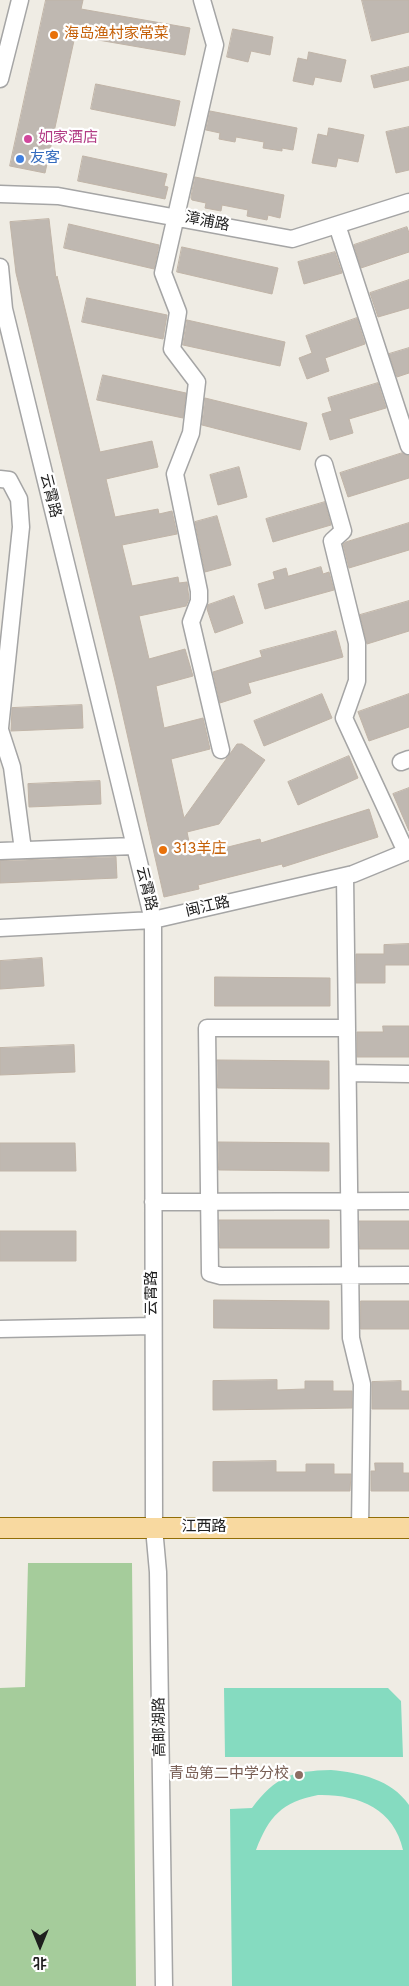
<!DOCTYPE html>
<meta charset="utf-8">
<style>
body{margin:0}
#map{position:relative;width:409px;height:1986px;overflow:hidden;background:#efece4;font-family:Overpass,"Noto Sans SC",sans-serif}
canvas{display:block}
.north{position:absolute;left:15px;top:1921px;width:50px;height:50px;-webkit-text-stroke:4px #fff;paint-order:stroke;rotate:180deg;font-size:14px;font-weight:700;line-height:20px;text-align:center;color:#1e1e1e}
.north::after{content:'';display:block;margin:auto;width:18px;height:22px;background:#1e1e1e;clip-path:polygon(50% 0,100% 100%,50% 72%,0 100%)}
</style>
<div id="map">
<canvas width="409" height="1986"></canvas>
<div class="north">北</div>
</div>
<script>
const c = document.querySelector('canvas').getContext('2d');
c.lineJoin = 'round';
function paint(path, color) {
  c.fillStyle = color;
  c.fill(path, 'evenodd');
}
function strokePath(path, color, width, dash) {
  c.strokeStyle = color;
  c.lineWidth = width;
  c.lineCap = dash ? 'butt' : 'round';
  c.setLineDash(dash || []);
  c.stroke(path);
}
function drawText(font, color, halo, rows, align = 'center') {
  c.font = font + ' Overpass,"Noto Sans SC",sans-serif';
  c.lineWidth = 4.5;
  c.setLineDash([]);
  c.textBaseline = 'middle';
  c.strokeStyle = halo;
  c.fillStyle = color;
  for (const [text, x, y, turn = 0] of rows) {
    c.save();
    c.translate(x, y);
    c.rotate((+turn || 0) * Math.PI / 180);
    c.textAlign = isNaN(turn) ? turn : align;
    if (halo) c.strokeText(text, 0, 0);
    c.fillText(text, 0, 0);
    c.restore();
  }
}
const forest = new Path2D(`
 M28,1563H132L136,1986H0V1688L25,1687Z`);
const pitch = new Path2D(`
 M224,1688H388L401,1701L403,1757H225Z
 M331,1770C360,1773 391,1779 409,1805V1986H232L230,1809L252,1808C276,1776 292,1771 331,1770ZM318,1795C357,1794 394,1808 403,1850H256C269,1816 282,1802 318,1795Z`);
const building = new Path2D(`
 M46,0H83L81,9L190,28L185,55L75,36L45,173L10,166Z
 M362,0H409V32L372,41Z
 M233,29L273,37L270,55L251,51L248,62L227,57Z
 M309,52L346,60L341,82L315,77L313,85L293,81L298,58L307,60Z
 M409,67V80L374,88L371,76Z
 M96,84L180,101L175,126L91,109Z
 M210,111L297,128L293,150L282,148V151L263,148L264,142L236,137L235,142L219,139L220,133L206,130Z
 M409,127V170L396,173L386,132Z
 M329,128L364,135L358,162L338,158L336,167L312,163L318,134L327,136Z
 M83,156L167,174L164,186L168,187L165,199L78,181Z
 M195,177L284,195L280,218L268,215L267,220L247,216L248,210L222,205L221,211L205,208L206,203L192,200L191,198Z
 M49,219L56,279L57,276L100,452L152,441L158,467L106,479L115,517L158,509L159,514L172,511L177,534L122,545L132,586L178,577L179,583L187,582L189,599L186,606L139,616L149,659L185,649L193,676L156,686L164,728L203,718L210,749L171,759L184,818L237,744H242L265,760L219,824L187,832L192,856L260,839L261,843L369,809L378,837L283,867L282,864L198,885L199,889L164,897L116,685L16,273L10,222Z
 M69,224L159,245L154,269L64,248Z
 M407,227L409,233V252L361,268L354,245Z
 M182,247L278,268L272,294L177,272Z
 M335,252L342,273L304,284L298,262Z
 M409,280V308L378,317L370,293Z
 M87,298L167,315L163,339L82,322Z
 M357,318L365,344L325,358L329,371L307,379L299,358L312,353L306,336Z
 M187,320L285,342L280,366L183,345Z
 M409,348V373L397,377L389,354Z
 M103,375L186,393L183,418L97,400Z
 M378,383L386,408L349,419L353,433L330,440L322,414L332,411L328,398Z
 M205,398L307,423L300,450L202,425Z
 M402,453L409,456V478L348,497L340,473Z
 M239,467L247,497L218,505L210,475Z
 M325,502L331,525L273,542L266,519Z
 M217,516L231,565L205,572L195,522Z
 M409,523V550L349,568L343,544L346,542Z
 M321,567L323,574L329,572L334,590L265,609L258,584L275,579L273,572L286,568L288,576Z
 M234,596L243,623L215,633L207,609L208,605Z
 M409,601V631L367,644L360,615Z
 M336,631L343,657L248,683L251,693L220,703L213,672L262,657L260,651Z
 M322,694L332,718L264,746L254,721Z
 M409,694V727L369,741L358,712Z
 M82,705L83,728L11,731L12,708Z
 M349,756L358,778L298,805L288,782Z
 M100,781L101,804L29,807L28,784Z
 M409,788V831L393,794Z
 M116,857L117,878L0,883V861Z
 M409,944V965H385V983H356V954H384V945Z
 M42,958L44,986L0,989V961Z
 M215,977L330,978V1006H215Z
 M383,1026H409V1057H357V1032H383Z
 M74,1045L75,1072L0,1075V1048Z
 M217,1060L329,1061V1089L218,1088Z
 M218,1142L329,1143V1171L219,1170Z
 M0,1143H75L76,1171H0Z
 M219,1220H329V1248H220Z
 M359,1221H409V1249H360Z
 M0,1231H76V1261H0Z
 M214,1300L329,1301V1329L214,1328Z
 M361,1301H409V1329H361Z
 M277,1380V1390L305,1389V1381H333V1391H352V1408L213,1410V1381Z
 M401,1381V1391H409V1409H372V1382Z
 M276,1461V1472H306V1464H334V1474H351L350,1491H213V1462Z
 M375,1463H403V1473H409V1491H371V1471H375Z`);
const minor = new Path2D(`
 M202,0L215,45L163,273L178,312L172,349L197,382L191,433L175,474L199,591V601L191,622L221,750
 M0,79L20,0
 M0,194L58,196L292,239L409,202
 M337,225L409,446
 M0,267L4,309L153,920L154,1528L158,1572L164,1986
 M324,464L343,531L332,541L357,643V681L344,718L406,852
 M0,479L9,480L19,499L21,527L0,728
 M0,730L12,767L23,850
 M401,762L409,759
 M0,851L134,846
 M345,876L351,1338L362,1384L360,1528
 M0,928L153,920L353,874L409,851
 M347,1028H207L210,1273L221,1276L409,1275
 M348,1073L409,1074
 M153,1202L409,1201
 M0,1329L153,1326`);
const major = new Path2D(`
 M0,1528H409`);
const markers = [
 [54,35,5,"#e8710a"],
 [28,139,5,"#d1479c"],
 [20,159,5,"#3f7fe0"],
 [163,850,5,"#e8710a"],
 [299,1775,5,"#8d6e63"]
];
const foodNames = [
 ["海岛渔村家常菜",64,35],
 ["313羊庄",173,850]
];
const hotelNames = [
 ["如家酒店",38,139]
];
const shopNames = [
 ["友客",30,159]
];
const streetNames = [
 ["漳浦路",207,223,11],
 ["云霄路",49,496,76],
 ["云霄路",145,889,76],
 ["闽江路",208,908,-13],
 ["云霄路",153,1293,-90],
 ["江西路",204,1528],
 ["高邮湖路",161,1727,-91]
];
const educationNames = [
 ["青岛第二中学分校",289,1775]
];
paint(forest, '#a5cc9b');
paint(pitch, '#85dbc0');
paint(building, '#bfb8b1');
strokePath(building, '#c0b4a7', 1);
strokePath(minor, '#a5a5a5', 19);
strokePath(major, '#926e06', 22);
strokePath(minor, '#fff', 16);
strokePath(major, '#f8d9a0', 20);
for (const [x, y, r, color] of markers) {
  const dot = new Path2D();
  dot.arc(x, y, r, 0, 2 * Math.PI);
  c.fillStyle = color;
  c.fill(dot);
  strokePath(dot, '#fff', 2);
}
drawText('15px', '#c56008', '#fff', foodNames, 'left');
drawText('15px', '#b23c85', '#fff', hotelNames, 'left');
drawText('15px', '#366cbe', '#fff', shopNames, 'left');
drawText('15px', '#1e1e1e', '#fff', streetNames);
drawText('15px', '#785e54', '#fff', educationNames, 'right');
</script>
